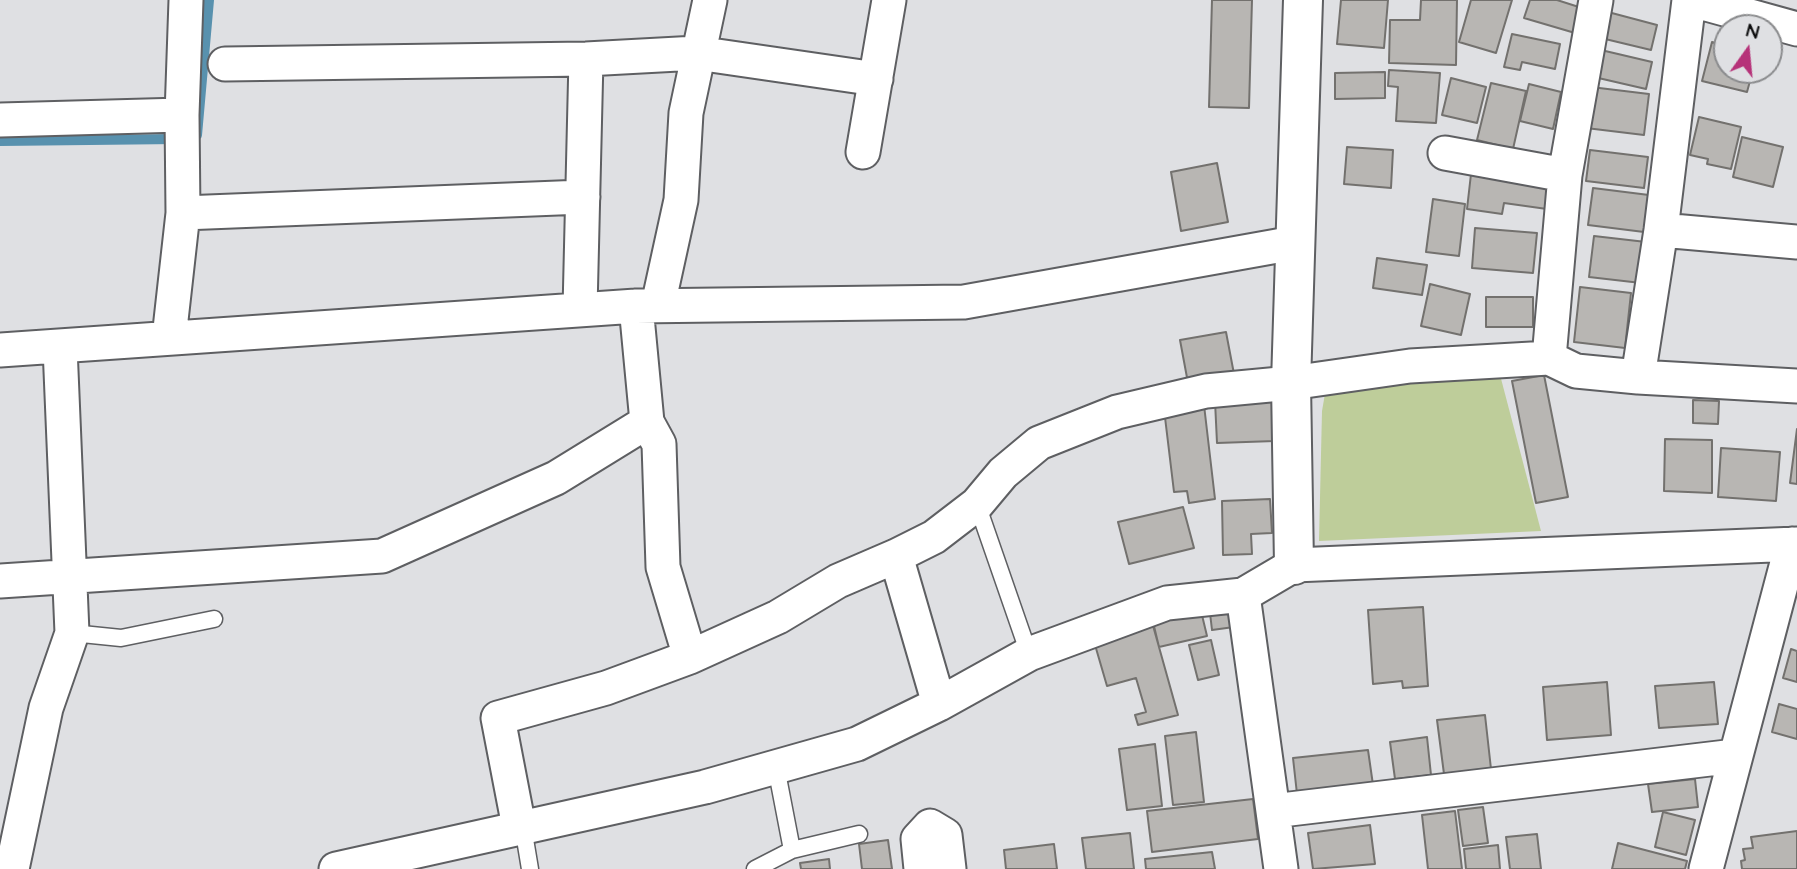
<!DOCTYPE html>
<style>
body{margin:0}
#map{position:relative;width:1797px;height:869px;overflow:hidden;background:#dfe0e3;font-family:Quicksand,sans-serif}
canvas{display:block}
.north{position:absolute;left:1713px;top:14px;width:70px;height:70px;box-sizing:border-box;background:#dfe0e3;border:2px solid #8a8b8d;border-radius:50%;rotate:15deg;font-size:19px;font-weight:700;line-height:28px;text-align:center;color:#0b0b0c}
.north::after{content:'';display:block;margin:auto;width:24px;height:32px;background:#b63279;clip-path:polygon(50% 0,100% 100%,50% 72%,0 100%)}
</style>
<div id="map">
<canvas width="1797" height="869"></canvas>
<div class="north">N</div>
</div>
<script>
const c = document.querySelector('canvas').getContext('2d');
c.lineJoin = 'round';
function paint(path, color) {
  c.fillStyle = color;
  c.fill(path, 'evenodd');
}
function strokePath(path, color, width, dash) {
  c.strokeStyle = color;
  c.lineWidth = width;
  c.lineCap = dash ? 'butt' : 'round';
  c.setLineDash(dash || []);
  c.stroke(path);
}
const green = new Path2D(`
 M1499,371L1541,531L1319,541L1322,411L1327,382Z`);
const stream = new Path2D(`
 M197,135L209,0
 M0,141L178,139`);
const building = new Path2D(`
 M1212,0H1252L1249,108L1209,107Z
 M1341,0H1388L1384,48L1337,44Z
 M1421,0H1457L1456,65L1389,63L1390,20H1420Z
 M1471,0H1512L1496,53L1459,42Z
 M1530,0H1557L1582,8L1575,33L1524,18Z
 M1608,12L1657,25L1651,50L1601,38Z
 M1512,34L1560,44L1555,69L1522,62L1520,70L1504,67Z
 M1712,42L1727,46V70H1753L1747,92L1702,81Z
 M1601,50L1652,62L1646,89L1594,77Z
 M1389,70L1440,73L1436,123L1396,121L1398,87L1388,86Z
 M1385,72V98L1335,99V73Z
 M1451,78L1486,87L1477,123L1442,115Z
 M1491,83L1526,91L1513,149L1477,140Z
 M1529,84L1561,92L1553,129L1520,121Z
 M1591,87L1649,94L1644,135L1586,128Z
 M1699,117L1741,127L1731,169L1707,164L1708,159L1690,155Z
 M1742,137L1783,147L1773,187L1733,177Z
 M1347,147L1393,150L1391,188L1344,184Z
 M1590,150L1648,157L1644,188L1586,181Z
 M1217,163L1228,222L1181,231L1171,172Z
 M1471,174L1557,185L1554,210L1504,203L1502,214L1467,209Z
 M1593,188L1649,195L1644,232L1588,225Z
 M1433,199L1465,204L1459,256L1426,252Z
 M1475,228L1537,233L1533,273L1472,268Z
 M1594,236L1646,242L1641,283L1589,277Z
 M1377,258L1427,265L1422,295L1373,288Z
 M1430,284L1470,294L1461,335L1421,326Z
 M1580,287L1631,293L1625,348L1574,342Z
 M1486,297H1533V327H1486Z
 M1226,332L1234,374L1188,383L1180,340Z
 M1544,375L1568,497L1536,503L1512,381Z
 M1273,399L1275,441L1217,443L1215,401Z
 M1693,400L1719,401L1718,424L1693,423Z
 M1204,405L1215,499L1189,503L1187,491L1174,492L1164,409Z
 M1797,429V484L1790,483Z
 M1665,439L1712,440V493L1664,491Z
 M1721,448L1780,452L1776,501L1718,497Z
 M1270,499L1272,533L1251,534L1252,554L1223,555L1222,501Z
 M1183,507L1194,548L1129,564L1118,522Z
 M1423,607L1428,686L1403,688L1402,681L1373,684L1368,610Z
 M1231,610L1234,627L1212,630L1210,613Z
 M1201,611L1207,636L1159,647L1153,622Z
 M1152,622L1178,715L1138,725L1135,715L1146,712L1136,678L1107,686L1093,638Z
 M1211,640L1219,675L1198,680L1189,645Z
 M1791,649L1797,651V682L1783,678Z
 M1607,682L1611,735L1547,740L1543,687Z
 M1714,682L1718,724L1659,728L1655,686Z
 M1779,704L1797,709V739L1772,732Z
 M1485,715L1491,769L1444,774L1437,720Z
 M1196,732L1204,802L1173,805L1165,736Z
 M1427,737L1431,775L1395,779L1390,742Z
 M1155,744L1162,806L1127,810L1119,749Z
 M1368,750L1373,785L1297,794L1293,758Z
 M1695,779L1698,807L1652,812L1648,784Z
 M1253,799L1258,839L1152,852L1147,811Z
 M1483,807L1488,843L1463,846L1458,810Z
 M1455,811L1462,869H1428L1422,815Z
 M1663,812L1695,820L1686,855L1655,847Z
 M1370,825L1375,864L1313,869L1308,833Z
 M1797,831V869H1742L1741,861L1745,860L1743,849L1753,848L1751,837Z
 M1130,833L1134,869H1086L1082,838Z
 M1537,834L1541,869H1510L1506,837Z
 M888,840L892,869H862L859,844Z
 M1618,843L1687,861L1685,869H1612Z
 M1054,844L1057,869H1006L1004,850Z
 M1498,845L1500,869H1466L1464,849Z
 M1212,852L1215,869H1146L1145,859Z
 M829,859L830,869H801L800,863Z`);
const lane = new Path2D(`
 M977,504L1029,654
 M72,633L121,638L214,619
 M776,767L792,850
 M523,827L530,869
 M755,869L792,850L859,834`);
const street = new Path2D(`
 M1692,0L1797,29
 M225,64L586,59L697,53L876,79
 M0,120L182,115L186,0
 M863,152L889,0
 M1445,153L1565,175
 M183,213L583,197
 M1661,230L1797,242
 M658,305L681,200L686,113L710,0
 M580,309L586,59
 M169,338L183,213L182,115
 M0,350L636,306L964,302L1294,243
 M1549,358L1565,175L1596,0
 M1638,377L1661,230L1689,0
 M647,422L659,444L663,567L690,657
 M896,556L939,704
 M0,581L382,556L556,478L647,422L636,306
 M1243,595L1281,869
 M1273,811L1735,756
 M519,827L498,718L606,688L690,657L778,617L838,581L896,556L934,537L977,504L1003,473L1039,443L1117,412L1206,391L1291,383L1410,366L1549,358L1576,371L1638,377L1797,386
 M12,869L46,708L72,633L60,347
 M336,869L705,787L857,744L939,704L1029,654L1167,603L1243,595L1294,565L1797,544
 M921,869L918,839L930,826L945,835L949,869
 M1706,869L1792,544`);
const secondary = new Path2D(`
 M1294,565L1291,383L1303,0`);
paint(green, '#becd9a');
strokePath(stream, '#5891ae', 10);
paint(building, '#b8b6b3');
strokePath(building, '#73716e', 2);
strokePath(lane, '#5e5f62', 19);
strokePath(street, '#5e5f62', 37);
strokePath(secondary, '#5e5f62', 42);
strokePath(lane, '#fff', 16);
strokePath(street, '#fff', 33);
strokePath(secondary, '#fff', 38);
</script>
